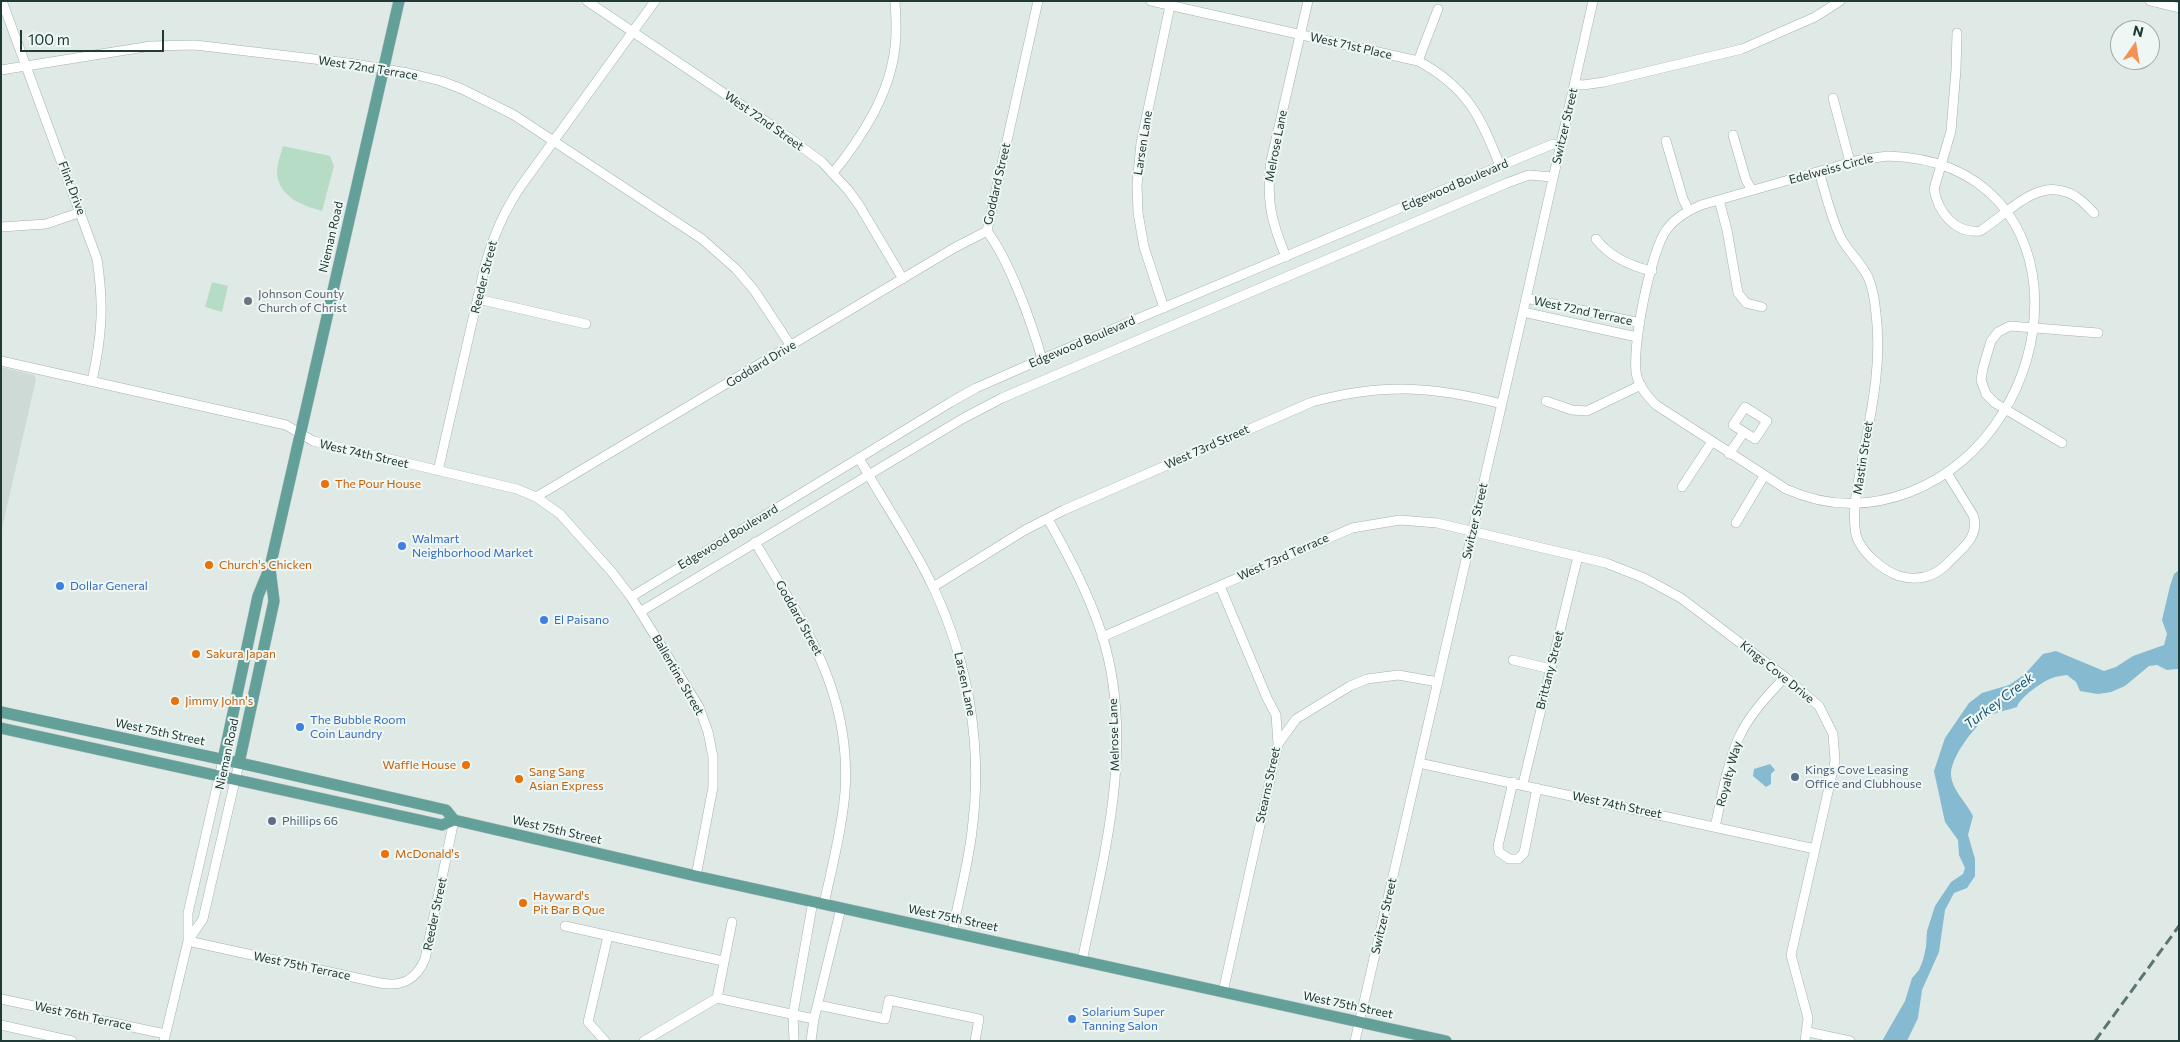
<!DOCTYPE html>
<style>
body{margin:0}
#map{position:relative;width:2180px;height:1042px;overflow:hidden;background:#dfeae7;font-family:Commissioner,sans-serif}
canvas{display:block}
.frame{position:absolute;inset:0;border:2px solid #203a37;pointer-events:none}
.north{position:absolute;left:2110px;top:20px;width:50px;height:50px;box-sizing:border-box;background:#eff7f4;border:1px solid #9caba8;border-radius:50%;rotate:13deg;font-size:14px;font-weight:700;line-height:20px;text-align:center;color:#203a37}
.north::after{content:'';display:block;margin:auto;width:18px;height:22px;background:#f29255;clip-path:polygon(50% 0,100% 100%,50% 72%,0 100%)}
.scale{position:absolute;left:20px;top:30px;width:144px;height:22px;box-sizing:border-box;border:2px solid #203a37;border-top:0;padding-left:6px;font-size:15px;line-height:18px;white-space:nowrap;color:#203a37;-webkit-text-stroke:4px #eff7f4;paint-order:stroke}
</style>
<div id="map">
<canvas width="2180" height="1042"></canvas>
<div class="frame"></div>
<div class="north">N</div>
<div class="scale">100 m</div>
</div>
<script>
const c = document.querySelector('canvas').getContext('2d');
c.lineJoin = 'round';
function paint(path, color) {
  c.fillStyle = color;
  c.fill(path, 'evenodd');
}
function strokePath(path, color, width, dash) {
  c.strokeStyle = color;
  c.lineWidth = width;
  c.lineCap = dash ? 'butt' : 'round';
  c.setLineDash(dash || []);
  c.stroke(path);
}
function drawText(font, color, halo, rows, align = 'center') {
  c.font = font + ' Commissioner,sans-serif';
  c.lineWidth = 4;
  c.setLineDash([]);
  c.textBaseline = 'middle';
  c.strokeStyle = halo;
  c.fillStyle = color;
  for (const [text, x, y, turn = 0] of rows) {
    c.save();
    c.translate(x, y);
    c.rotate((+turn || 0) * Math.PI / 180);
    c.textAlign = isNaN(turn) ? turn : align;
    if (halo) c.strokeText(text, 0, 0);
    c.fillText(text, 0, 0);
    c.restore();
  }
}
const built = new Path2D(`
 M1,367L34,375L36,379L1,533Z`);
const green = new Path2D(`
 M283,146L330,156L334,166L322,211C301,205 276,196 277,169C278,161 281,153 283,146Z
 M212,282L228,286L222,312L205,307Z`);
const water = new Path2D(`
 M2179,570L2178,669L2167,670L2157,665L2149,666L2125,686L2111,692L2098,694L2080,691L2076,682L2067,675C2063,676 2058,676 2055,677C2044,680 2020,697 2017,707C2008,710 1995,712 1987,717C1974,727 1950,758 1951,775C1952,790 1967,803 1973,816L1968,835L1975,859V876L1967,888L1954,893L1945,910L1939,952L1922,990L1918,1018L1907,1041H1882L1905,1001L1912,978L1919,970L1923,960L1926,947L1927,931L1935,906L1951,882L1963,874L1965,868L1959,855L1958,840L1945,822L1934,771L1945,738L1969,703L1982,693L2009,685L2024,675L2043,654L2056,651L2104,671L2116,667L2133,656L2164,645L2167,634L2162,620L2170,586L2174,574Z
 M1770,764L1775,770L1771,774V784L1766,787L1753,776L1754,769Z`);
const minor = new Path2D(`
 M2,1L97,259C104,305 102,336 92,381
 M587,1L777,129L822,162L848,190L859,205L903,279
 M1038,1L987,231C1010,262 1031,321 1042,359
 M1151,1L1418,61C1467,87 1481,117 1500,166
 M2150,1L2179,8
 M1957,33L1956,70L1951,131L1934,189C1938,212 1955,234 1980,231C2005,216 2034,180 2066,192C2077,195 2086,205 2094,213
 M1418,61L1438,9
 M1,70L151,46L195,45L348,63L408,73L441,81L462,89L514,115L702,239L736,269L754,290L791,346
 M1574,84L1583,85L1604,82L1742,49L1815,17L1840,1
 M1833,98L1850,162
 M1733,135L1746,180L1752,190
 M1666,141L1683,199L1689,211
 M1888,156C2089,162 2071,428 1910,492C1868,508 1828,508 1786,489L1656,405C1648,397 1640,388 1637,377C1630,352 1651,249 1667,229C1676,217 1688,211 1701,205L1859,160Z
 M1819,172C1826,194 1831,219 1842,240C1850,253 1861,263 1868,277C1873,288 1875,302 1876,314C1882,362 1872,408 1863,456C1859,480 1851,510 1856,535C1861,552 1882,570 1899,576C1917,581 1933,578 1947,564C1960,550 1981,537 1973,515L1947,473
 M833,173C862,137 890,94 895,47C897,32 896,16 895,1
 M1719,200L1727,230L1738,293L1746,303L1762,307
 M1,227L46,224L81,212
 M1596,239C1610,257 1630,266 1652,271
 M1286,257C1271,221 1266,200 1271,161L1308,1
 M1526,298L1640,323
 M478,299L586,324
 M1164,308L1144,247L1138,213L1137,185L1141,143L1171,1
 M1523,312L1637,337
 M1,361L286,425L313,441L517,489L536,497L560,514L611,571L631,597L699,707L708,732L713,757V787L696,876
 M1546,401L1572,410L1587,411L1641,385
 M2062,443L1995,403L1986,394L1981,380L1983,368L1991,341L1998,332L2010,326L2098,333
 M1729,454L1744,432L1755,439L1767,421L1745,407L1733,425L1744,432
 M859,458C883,502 912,542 933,587C969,663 983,748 972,831C968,865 959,899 952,932
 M438,471L485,266C493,236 504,211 521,186L655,1
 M1682,487L1711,443
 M536,497L954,248L987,231
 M1048,519C1069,557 1089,594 1102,635C1136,743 1104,855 1082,961
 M1736,523L1764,476
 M755,542C803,623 852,692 845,792C842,829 832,867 824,904
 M1220,586L1267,698L1276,715L1278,744L1223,992
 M933,587L1025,530L1064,510L1312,402C1383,383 1432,386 1502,404
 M631,597L951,402L976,388L1042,359L1500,166L1553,144L1560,145
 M640,612L962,419L1002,398L1507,183L1529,175L1553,177
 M1102,637L1352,528L1400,520L1437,523L1606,563L1644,578L1681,598L1785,677L1819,706L1833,734L1835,761L1791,955L1808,1018L1805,1041
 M1513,660L1551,669
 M1278,744L1296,719L1350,686L1367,679L1398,675L1438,682
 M1419,763L1815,849
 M1513,782L1498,846L1499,852L1509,859H1518L1524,853L1537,788
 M1523,784L1578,556
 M1715,827C1722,796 1727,763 1740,735C1751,713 1768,695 1785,677
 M565,926L723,961
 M188,941L380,983C402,987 416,980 425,959L454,820
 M188,941L203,919L239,763
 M717,998L732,922
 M1,999L165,1034
 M818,1005L885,1019L889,1000L979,1019L975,1041
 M1,1025L72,1041
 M1808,1032L1850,1041
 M164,1041L188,941V913L223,760
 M605,1041L588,1022L608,936
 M644,1041L717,998L814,1019
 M794,1041L793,1014L813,901
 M811,1041L814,1019L841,908
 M1355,1041L1523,312L1593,1`);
const major = new Path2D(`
 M1,712L253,766L446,810L454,820
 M1,728L442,825L454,820L696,876L1446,1041
 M223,760L258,596L270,567L399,1
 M239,763L274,601L270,569`);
const rail = new Path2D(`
 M2095,1041L2179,926`);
const markers = [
 [248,301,5,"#6b7280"],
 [325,484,5,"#e8710a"],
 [402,546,5,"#3f7fe0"],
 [209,565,5,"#e8710a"],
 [60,586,5,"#3f7fe0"],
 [544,620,5,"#3f7fe0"],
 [196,654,5,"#e8710a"],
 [175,701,5,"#e8710a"],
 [300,727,5,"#3f7fe0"],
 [466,765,5,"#e8710a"],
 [1795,777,5,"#5c6f8a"],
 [519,779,5,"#e8710a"],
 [272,821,5,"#5c6f8a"],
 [385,854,5,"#e8710a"],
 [523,903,5,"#e8710a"],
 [1072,1019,5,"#3f7fe0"]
];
const streetNames = [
 ["West 71st Place",1351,46,13],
 ["West 72nd Terrace",368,68,9],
 ["West 72nd Street",764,121,35],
 ["Switzer Street",1565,126,-77],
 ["Larsen Lane",1143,143,-81],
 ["Melrose Lane",1276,146,-79],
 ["Edelweiss Circle",1831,169,-15],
 ["Goddard Street",997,184,-77],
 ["Edgewood Boulevard",1455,185,-23],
 ["Flint Drive",72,188,69],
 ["Nieman Road",331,237,-77],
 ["Reeder Street",484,277,-76],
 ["West 72nd Terrace",1583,311,12],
 ["Edgewood Boulevard",1082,342,-23],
 ["Goddard Drive",761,364,-31],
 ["West 73rd Street",1207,447,-24],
 ["West 74th Street",364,454,13],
 ["Mastin Street",1863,458,-81],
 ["Switzer Street",1475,521,-77],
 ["Edgewood Boulevard",728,537,-31],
 ["West 73rd Terrace",1283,557,-24],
 ["Goddard Street",799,618,61],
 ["Brittany Street",1550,670,-76],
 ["Kings Cove Drive",1777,672,39],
 ["Ballentine Street",678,675,60],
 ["Larsen Lane",965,684,78],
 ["West 75th Street",160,732,12],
 ["Melrose Lane",1114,735,-92],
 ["Nieman Road",227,754,-78],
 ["Royalty Way",1729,774,-75],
 ["Stearns Street",1268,785,-78],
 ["West 74th Street",1617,805,12],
 ["West 75th Street",557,830,13],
 ["Reeder Street",435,914,-78],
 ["Switzer Street",1384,916,-77],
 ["West 75th Street",953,918,12],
 ["West 75th Terrace",302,966,12],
 ["West 75th Street",1348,1005,12],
 ["West 76th Terrace",83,1016,12]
];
const worshipNames = [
 ["Johnson County",258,294],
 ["Church of Christ",258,308]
];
const foodNames = [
 ["The Pour House",335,484],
 ["Church's Chicken",219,565],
 ["Sakura Japan",206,654],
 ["Jimmy John's",185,701],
 ["Waffle House",456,765,"right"],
 ["Sang Sang",529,772],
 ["Asian Express",529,786],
 ["McDonald's",395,854],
 ["Hayward's",533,896],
 ["Pit Bar B Que",533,910]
];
const shopNames = [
 ["Walmart",412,539],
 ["Neighborhood Market",412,553],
 ["Dollar General",70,586],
 ["El Paisano",554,620],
 ["The Bubble Room",310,720],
 ["Coin Laundry",310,734],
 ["Solarium Super",1082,1012],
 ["Tanning Salon",1082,1026]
];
const serviceNames = [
 ["Kings Cove Leasing",1805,770],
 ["Office and Clubhouse",1805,784],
 ["Phillips 66",282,821]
];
const waterNames = [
 ["Turkey Creek",1999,701,-37]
];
paint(built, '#cddad6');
paint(green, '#b7dcc6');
paint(water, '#86bad0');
strokePath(minor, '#a2b2af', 10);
strokePath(major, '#bcc4c3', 12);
strokePath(minor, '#fff', 9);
strokePath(major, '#63a099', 11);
strokePath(rail, '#5a7672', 3, [10, 5]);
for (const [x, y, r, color] of markers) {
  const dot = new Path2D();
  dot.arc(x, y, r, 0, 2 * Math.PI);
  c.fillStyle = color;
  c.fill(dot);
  strokePath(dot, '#eff7f4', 2);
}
drawText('12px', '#203a37', '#eff7f4', streetNames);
drawText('12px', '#5b616d', '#eff7f4', worshipNames, 'left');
drawText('12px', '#c56008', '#eff7f4', foodNames, 'left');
drawText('12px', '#366cbe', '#eff7f4', shopNames, 'left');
drawText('12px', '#4e5e75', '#eff7f4', serviceNames, 'left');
drawText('italic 14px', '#1b5975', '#eff7f4', waterNames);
</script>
